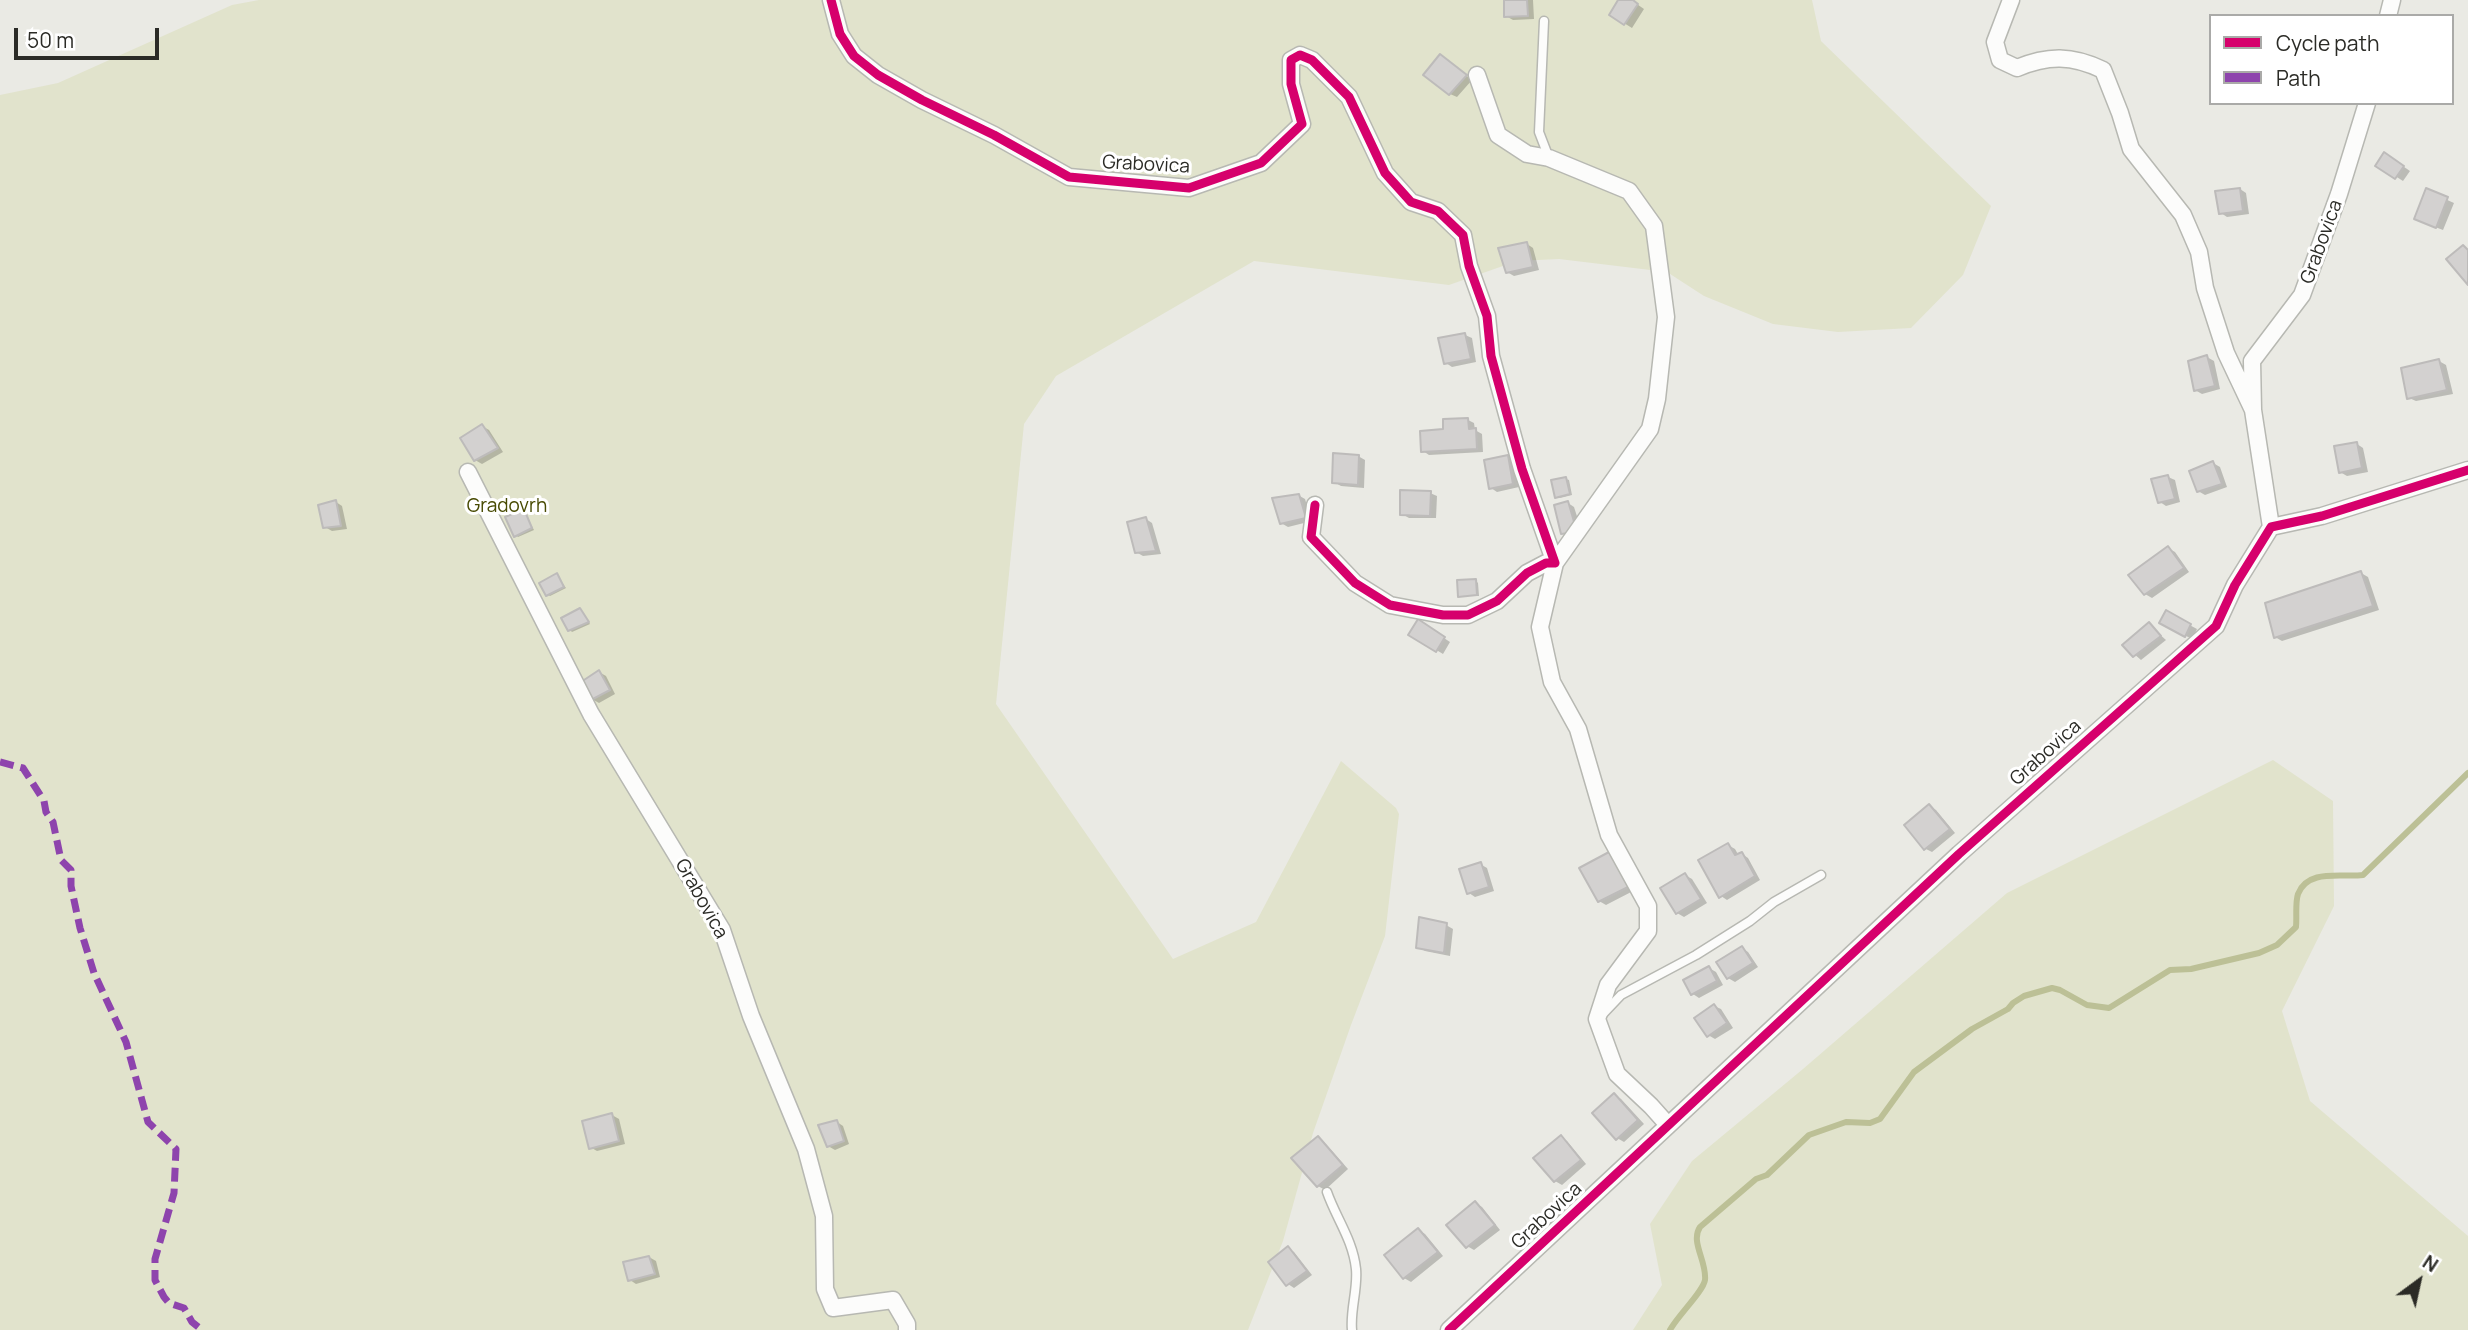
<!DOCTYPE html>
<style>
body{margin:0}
#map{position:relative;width:2468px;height:1330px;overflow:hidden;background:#eaeae4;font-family:Manrope,sans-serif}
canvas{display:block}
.legend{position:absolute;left:2209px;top:14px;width:245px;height:91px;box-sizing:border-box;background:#fff;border:2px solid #aaaaa8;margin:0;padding:9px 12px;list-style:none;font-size:21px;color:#2b2b26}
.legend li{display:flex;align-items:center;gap:14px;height:35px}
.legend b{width:35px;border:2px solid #aaaaa8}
.north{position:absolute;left:2384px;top:1246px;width:70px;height:70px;-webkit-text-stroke:5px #fff;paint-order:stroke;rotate:33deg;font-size:19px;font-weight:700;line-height:28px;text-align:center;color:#2b2b26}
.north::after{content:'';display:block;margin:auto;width:24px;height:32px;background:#2b2b26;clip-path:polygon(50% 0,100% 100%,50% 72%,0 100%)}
.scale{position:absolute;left:14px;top:28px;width:145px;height:32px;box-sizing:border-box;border:4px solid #2b2b26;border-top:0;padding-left:9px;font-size:21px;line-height:24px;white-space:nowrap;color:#2b2b26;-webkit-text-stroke:5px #fff;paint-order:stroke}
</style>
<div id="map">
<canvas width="2468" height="1330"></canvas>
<ul class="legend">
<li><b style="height:9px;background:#d6006c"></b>Cycle path</li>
<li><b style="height:9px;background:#8e44ad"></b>Path</li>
</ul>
<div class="north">N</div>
<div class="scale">50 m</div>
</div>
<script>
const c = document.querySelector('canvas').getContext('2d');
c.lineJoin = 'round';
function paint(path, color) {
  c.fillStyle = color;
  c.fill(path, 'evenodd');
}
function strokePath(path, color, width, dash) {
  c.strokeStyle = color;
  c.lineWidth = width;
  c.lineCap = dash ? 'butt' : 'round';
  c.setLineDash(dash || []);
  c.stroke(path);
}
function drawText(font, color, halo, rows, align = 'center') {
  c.font = font + ' Manrope,sans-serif';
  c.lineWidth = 6;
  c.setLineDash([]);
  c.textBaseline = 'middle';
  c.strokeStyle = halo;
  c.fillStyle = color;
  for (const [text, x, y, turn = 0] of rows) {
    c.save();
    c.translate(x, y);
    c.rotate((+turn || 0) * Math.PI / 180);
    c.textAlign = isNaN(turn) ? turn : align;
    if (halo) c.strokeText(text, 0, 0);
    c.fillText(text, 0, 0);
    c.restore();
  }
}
const green = new Path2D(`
 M259,0H1812L1821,41L1991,206L1963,275L1911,328L1838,332L1773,324L1704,296L1667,272L1559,259L1517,261L1449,285L1254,261L1056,376L1024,424L996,704L1173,959L1256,922L1341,761L1396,808L1399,814L1385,936L1351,1025L1313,1133L1283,1241L1248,1330H0V95L58,83L232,5Z
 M2273,760L2333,801L2334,906L2282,1011L2310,1101L2468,1236V1330H1633L1662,1285L1650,1224L1692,1161L1803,1069L2007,893Z`);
const shadow = new Path2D(`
 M1505,0H1533L1534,19L1513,20L1506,16Z
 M1620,0H1631L1644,9L1632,28L1611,15Z
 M1446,60L1472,80L1457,97L1450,94Z
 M2391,158L2410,171L2403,181L2378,165Z
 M2240,189L2246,193L2249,214L2227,217L2221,213Z
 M2427,191L2454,203L2443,230L2422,222Z
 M1527,244L1533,248L1539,270L1514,276L1507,272Z
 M1465,335L1472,338L1476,362L1452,367L1446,363Z
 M2207,357L2214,361L2220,389L2202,394L2195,390Z
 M2439,361L2446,365L2453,394L2416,401L2409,398Z
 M1468,420L1474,423L1475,430L1482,434L1483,452L1429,455L1423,451L1445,431Z
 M482,426L489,430L503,452L482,464L475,460Z
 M2357,444L2363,448L2368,472L2347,476L2340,472Z
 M1358,456L1365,460L1364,488L1341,486L1334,482Z
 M1508,457L1514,461L1519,487L1497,492L1491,488Z
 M2213,463L2220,467L2227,487L2205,495L2198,491Z
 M2168,477L2175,480L2180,502L2166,506L2160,502Z
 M1566,479L1569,480L1572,495L1560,498L1557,497Z
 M1430,493L1437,496L1436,518H1409L1402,514Z
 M1298,495L1305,499L1312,521L1288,527L1281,523Z
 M336,502L342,506L347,529L332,531L325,527Z
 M1568,503L1574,507L1583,535L1569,537L1563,533Z
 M524,511L534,530L518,537L516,535Z
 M1146,519L1152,523L1161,554L1143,556L1136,552Z
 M2168,548L2175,552L2189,572L2152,598L2145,594Z
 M2361,573L2368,577L2379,610L2282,641L2275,637Z
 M557,576L566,588L550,596L547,594Z
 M1476,581L1478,583L1479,596H1460Z
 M580,610L590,624L572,632L570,630Z
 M2167,613L2197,629L2192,639L2161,623Z
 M1418,621L1450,642L1443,654L1410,634Z
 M2149,625L2166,640L2141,660L2125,646Z
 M599,672L606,676L615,694L599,703L592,699Z
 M1929,806L1936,810L1955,833L1932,852L1926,849Z
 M1728,845L1735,849L1739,856L1742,854L1748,858L1760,880L1727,900L1721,896Z
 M1609,854L1615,857L1635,890L1606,905L1599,901Z
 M1480,864L1487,868L1494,891L1475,897L1469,893Z
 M1685,875L1692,879L1707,903L1684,917L1677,913Z
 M1446,925L1453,929L1450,956L1425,951L1418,947Z
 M1742,948L1748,952L1758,967L1735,982L1728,978Z
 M1709,968L1716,972L1723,985L1699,998L1693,994Z
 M1714,1006L1721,1009L1733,1028L1715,1039L1708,1035Z
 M1614,1095L1621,1099L1644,1124L1624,1142L1617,1138Z
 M612,1115L619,1119L625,1144L597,1151L590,1147Z
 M837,1122L843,1126L849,1144L835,1150L828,1146Z
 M1561,1137L1567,1141L1586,1164L1562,1185L1555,1181L1536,1158Z
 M1318,1138L1324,1142L1348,1169L1325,1190L1318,1186Z
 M1475,1203L1482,1207L1500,1230L1474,1250L1467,1246Z
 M1418,1230L1425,1234L1443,1256L1411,1282L1404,1278L1386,1255Z
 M1288,1248L1294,1252L1312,1275L1294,1288L1288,1284Z
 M649,1257L656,1261L660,1277L636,1284L630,1280Z`);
const stream = new Path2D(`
 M1670,1330C1678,1315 1703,1292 1705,1280C1707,1261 1690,1242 1700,1227L1756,1179L1767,1175L1809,1135L1846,1122L1870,1123L1880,1119L1914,1072L1972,1029L2008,1009L2013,1003L2024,996L2052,988L2060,990L2087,1005L2109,1008L2170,970L2191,969L2259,953L2277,945L2296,927C2297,917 2295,903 2298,894C2308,868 2342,878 2363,875L2468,773`);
const building = new Path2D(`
 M1504,0H1527L1528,16L1504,17Z
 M1618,0H1633L1638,4L1624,25L1609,15Z
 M1440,54L1467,75L1449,95L1423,75Z
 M2384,152L2404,166L2395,179L2375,166Z
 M2240,188L2243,211L2219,214L2215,191Z
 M2426,188L2448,197L2436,228L2414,219Z
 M1527,242L1533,267L1506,273L1498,248Z
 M2463,245L2468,250V285L2446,259Z
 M1465,333L1471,359L1444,364L1438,338Z
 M2207,355L2215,386L2194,391L2188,361Z
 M2439,359L2447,390L2407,399L2401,368Z
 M1468,418L1469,429L1476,428L1477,449L1421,452L1420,431L1443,429V419Z
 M482,424L498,448L474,461L460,438Z
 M2357,442L2362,468L2339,473L2334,446Z
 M1333,453L1359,455L1358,485L1332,483Z
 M1508,455L1513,484L1489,489L1484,460Z
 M2213,461L2222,484L2197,492L2189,471Z
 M2168,475L2175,499L2158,503L2151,479Z
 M1566,477L1570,494L1555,498L1551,480Z
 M1400,490L1431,491L1430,516L1400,515Z
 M1299,494L1306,518L1280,524L1272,498Z
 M336,500L341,526L323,528L318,505Z
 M1568,501L1577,532L1561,534L1554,505Z
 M524,509L532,528L514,537L505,517Z
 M1146,517L1156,551L1135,553L1127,522Z
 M2168,546L2184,568L2144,595L2128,575Z
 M2361,571L2373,606L2274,638L2265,603Z
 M557,573L564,587L546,596L539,583Z
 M1476,579L1477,595L1458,597L1457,580Z
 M580,608L589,622L568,631L561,618Z
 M2166,610L2191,624L2185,637L2159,623Z
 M1418,619L1445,637L1436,652L1408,635Z
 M2149,622L2161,636L2133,657L2122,645Z
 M599,670L610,690L591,700L581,682Z
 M1929,804L1950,829L1924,850L1904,825Z
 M1728,843L1735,855L1742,852L1755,876L1719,898L1698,860Z
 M1609,852L1630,886L1598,902L1579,868Z
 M1481,862L1489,887L1467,894L1459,869Z
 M1685,873L1701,899L1676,914L1660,888Z
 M1419,917L1447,923L1444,953L1416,948Z
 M1742,946L1753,963L1727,979L1716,962Z
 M1709,966L1717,981L1691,995L1683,980Z
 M1714,1004L1727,1023L1707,1037L1694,1018Z
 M1614,1093L1638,1120L1616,1140L1592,1113Z
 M612,1113L619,1141L589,1149L582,1121Z
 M837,1120L844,1141L827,1147L818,1125Z
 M1561,1135L1581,1160L1554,1182L1533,1158Z
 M1318,1136L1343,1165L1317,1187L1291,1158Z
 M1475,1201L1495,1225L1466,1248L1446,1225Z
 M1418,1228L1438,1252L1403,1279L1384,1255Z
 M1288,1246L1307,1271L1286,1286L1268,1262Z
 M649,1256L655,1274L628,1281L623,1262Z`);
const service = new Path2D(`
 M1544,21L1539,132L1549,158
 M1602,1015L1621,995L1696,955L1750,921L1774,902L1821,875
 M1327,1192C1336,1218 1353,1240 1356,1269C1358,1289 1350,1310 1352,1330`);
const minor = new Path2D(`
 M831,0L840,34L854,56L878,75L922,100L994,135L1069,177L1189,188L1261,163L1302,124L1291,84V60L1300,55L1312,60L1349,97L1385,173L1411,202L1438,211L1463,235L1469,266L1487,316L1491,356L1522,469L1555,563H1546L1527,573L1497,601L1468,615H1443L1390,605L1355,583L1311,537L1315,505
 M2011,0L1995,42L2000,60L2017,68C2048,55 2072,55 2103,70L2120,113L2131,149L2183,215L2199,252L2205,288L2226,353L2253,410
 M2388,16L2392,0
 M1477,75L1498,135L1527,154L1549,158L1629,191L1654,226L1666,317L1657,399L1650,429L1555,563L1540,627L1552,682L1578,729L1609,835L1648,906V931L1608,985L1597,1019L1617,1074L1651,1106L1668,1125
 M468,472L591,714L722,930L751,1016L806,1149L824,1216L825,1289L833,1308L893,1300L907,1324V1330
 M2271,527L2253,410L2252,361L2302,295L2339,194L2367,103
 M1449,1330L1959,854L2216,626L2235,585L2271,527L2322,516L2468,470`);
const quiet = new Path2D(`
 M0,762L23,768L44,801L46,812L53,822L61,860L71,870V886L80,928L94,973L126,1042L148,1122L176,1149L174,1193L155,1259V1280L164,1297L169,1303L184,1308L192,1322L202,1330`);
const cycleway = new Path2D(`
 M831,0L840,34L854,56L878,75L922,100L994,135L1069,177L1189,188L1261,163L1302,124L1291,84V60L1300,55L1312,60L1349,97L1385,173L1411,202L1438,211L1463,235L1469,266L1487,316L1491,356L1522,469L1555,563H1546L1527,573L1497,601L1468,615H1443L1390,605L1355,583L1311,537L1315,505
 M1449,1330L1959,854L2216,626L2235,585L2271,527L2322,516L2468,470`);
const streetNames = [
 ["Grabovica",1146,165,3],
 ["Grabovica",2322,242,-70],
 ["Grabovica",2046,753,-42],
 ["Grabovica",701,899,61],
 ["Grabovica",1547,1216,-43]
];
const parkNames = [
 ["Gradovrh",507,507]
];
paint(green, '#e1e3cc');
paint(shadow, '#0003');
strokePath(stream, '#bcc096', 6);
paint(building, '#d3d1d0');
strokePath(building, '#bdbbba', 2);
strokePath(service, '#b7b8b2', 11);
strokePath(minor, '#b7b8b2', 19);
strokePath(service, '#fcfcfb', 8);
strokePath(minor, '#fcfcfb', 16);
strokePath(quiet, '#8e44ad', 7, [14, 7]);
strokePath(cycleway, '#d6006c', 9);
drawText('19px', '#2b2b26', '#fff', streetNames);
drawText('19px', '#474a02', '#fff', parkNames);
</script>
